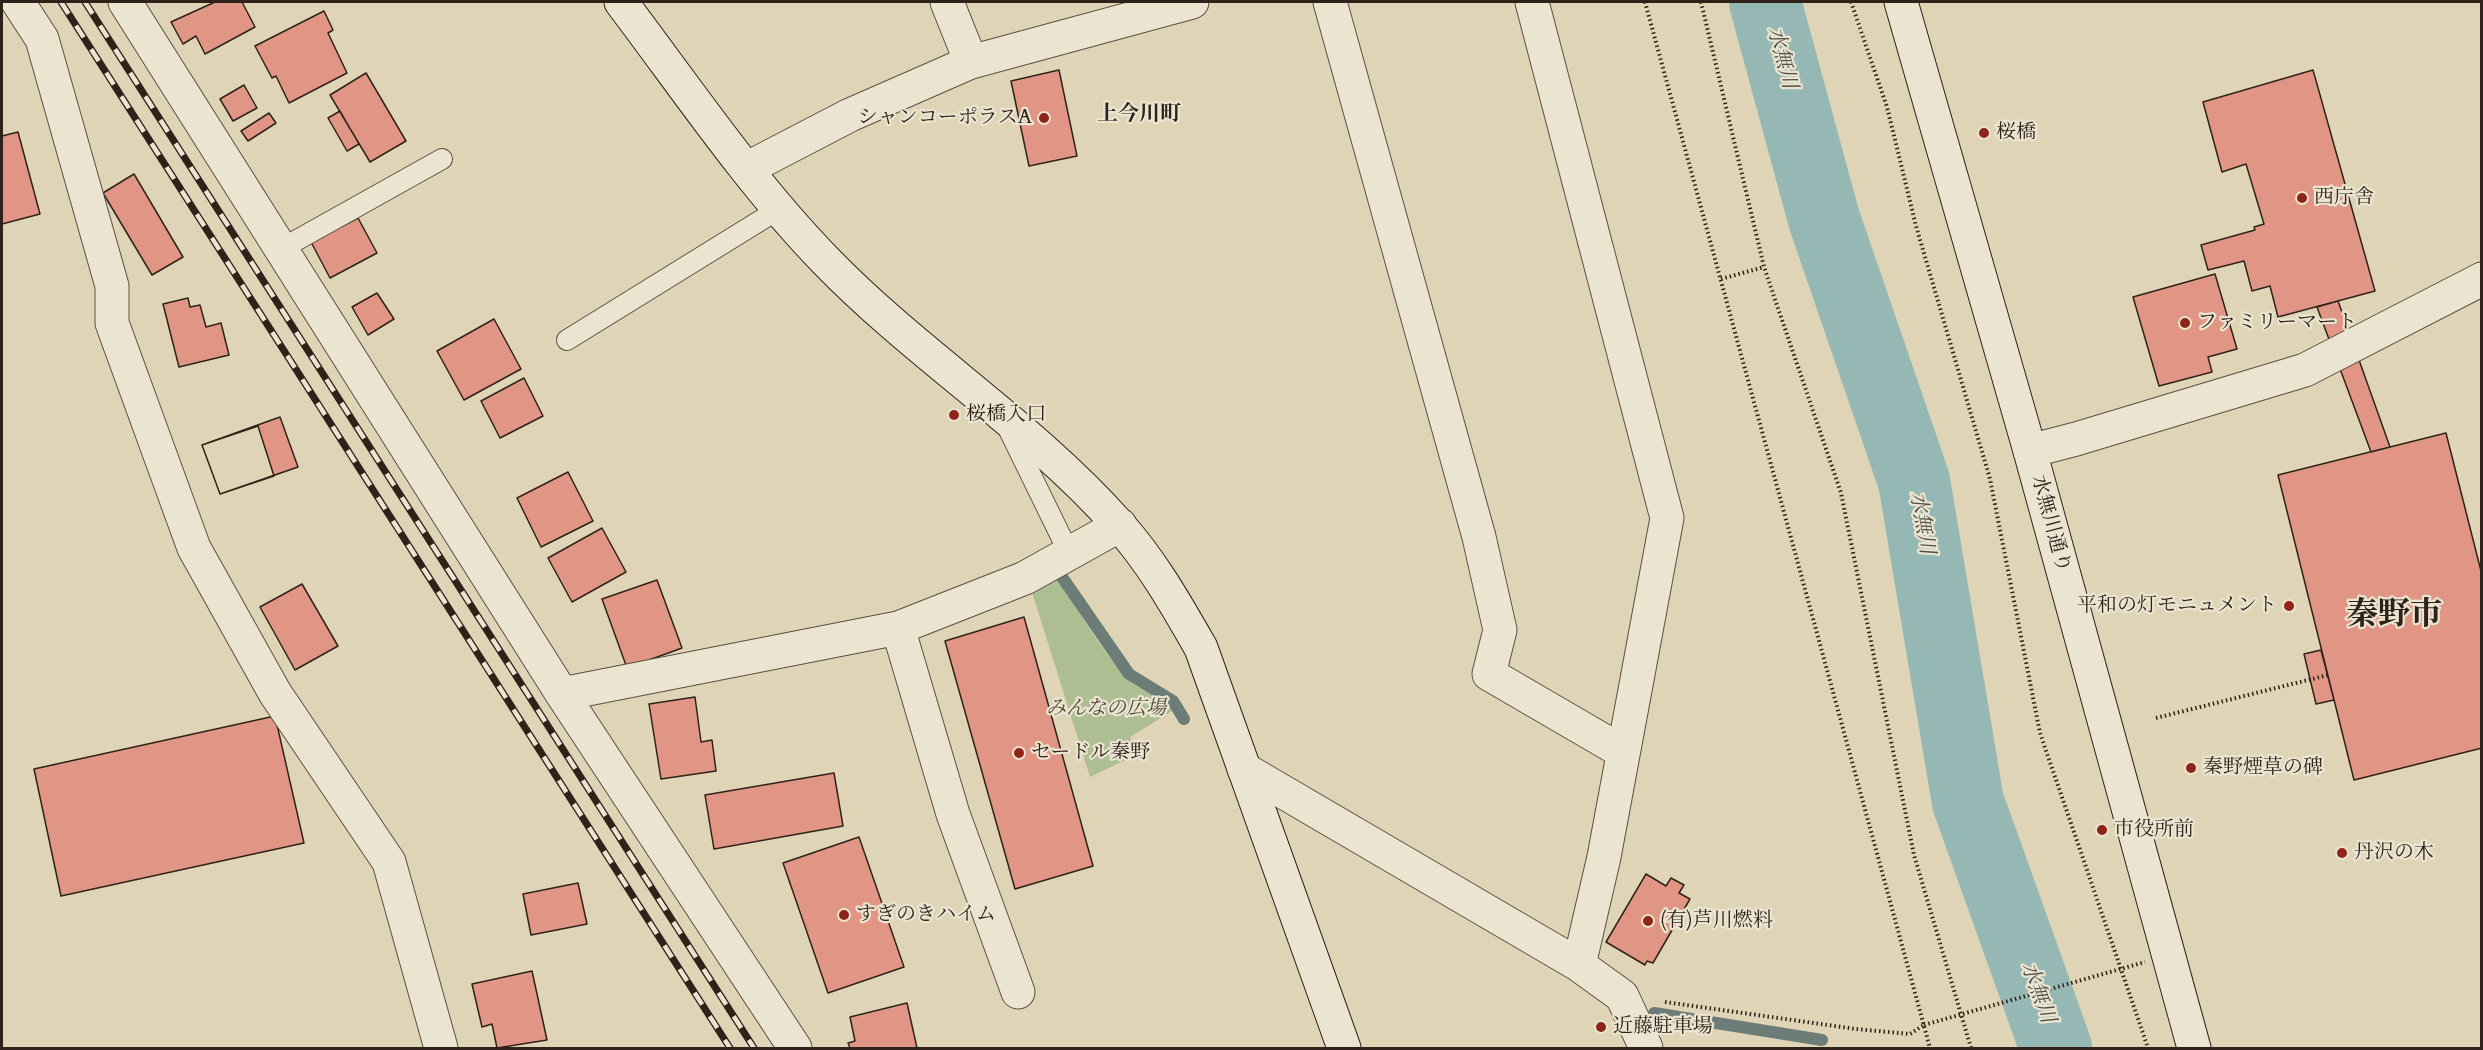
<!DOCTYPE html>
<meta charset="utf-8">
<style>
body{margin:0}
#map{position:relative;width:2483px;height:1050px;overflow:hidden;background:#dfd5b6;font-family:Cardo,serif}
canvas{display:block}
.frame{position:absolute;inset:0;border:3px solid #2f221a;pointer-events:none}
</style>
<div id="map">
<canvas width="2483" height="1050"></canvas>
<div class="frame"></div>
</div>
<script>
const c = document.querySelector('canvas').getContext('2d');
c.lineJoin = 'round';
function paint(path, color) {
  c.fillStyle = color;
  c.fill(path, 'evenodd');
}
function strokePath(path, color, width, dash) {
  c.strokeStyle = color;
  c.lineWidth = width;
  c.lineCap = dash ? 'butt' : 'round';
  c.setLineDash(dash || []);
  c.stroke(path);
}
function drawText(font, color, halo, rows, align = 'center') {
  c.font = font + ' Cardo,"Noto Serif JP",serif';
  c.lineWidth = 4.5;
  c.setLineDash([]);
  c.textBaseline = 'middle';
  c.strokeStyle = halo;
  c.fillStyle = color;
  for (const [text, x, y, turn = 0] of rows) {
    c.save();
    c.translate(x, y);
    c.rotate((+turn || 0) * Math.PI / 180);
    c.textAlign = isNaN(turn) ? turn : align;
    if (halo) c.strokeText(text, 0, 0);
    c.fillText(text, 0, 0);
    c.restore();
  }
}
const green = new Path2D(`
 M1056,578C1078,609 1097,644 1122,673C1137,692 1157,691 1172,711L1130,737L1140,753L1090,777L1032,592Z`);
const stream = new Path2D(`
 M1062,577L1129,674L1173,701L1184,719
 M1654,1013L1822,1040`);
const river = new Path2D(`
 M1765,2L1824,219L1914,481L1968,802L2056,1048`);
const building = new Path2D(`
 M215,2H242L255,27L205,54L196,36L183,44L171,22Z
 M324,11L333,30L328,33L347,73L289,103L276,76L272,78L255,46Z
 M1059,70L1077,156L1029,166L1011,81Z
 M2313,70L2375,291L2278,317L2270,286L2252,291L2244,261L2208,270L2201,245L2255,230L2254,227L2264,224L2246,164L2222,172L2203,102Z
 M366,73L406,141L370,162L330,95Z
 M244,85L257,108L233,121L220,99Z
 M340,111L359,144L347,151L328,118Z
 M269,113L276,123L248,141L241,131Z
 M18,132L40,214L2,224V136Z
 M134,174L183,257L152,275L103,193Z
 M358,218L377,253L330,278L311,242Z
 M2215,274L2237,349L2208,357L2212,372L2159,386L2133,297Z
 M377,293L394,319L368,335L352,307Z
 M188,298L190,307L200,305L206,327L221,323L229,355L179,367L163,304Z
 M2338,301L2390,447L2371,452L2317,307Z
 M494,319L521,369L464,400L437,351Z
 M524,378L543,416L500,438L481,401Z
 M280,417L298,467L220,494L202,445Z
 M258,426L274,476L220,494L202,445Z
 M2446,433L2482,575V748L2354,780L2278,475Z
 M568,472L593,521L541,547L517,498Z
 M602,528L626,572L572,602L548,558Z
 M657,580L682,648L627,668L602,599Z
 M302,584L338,646L295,670L260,607Z
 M1024,617L1093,866L1015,889L945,641Z
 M2321,650L2334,700L2316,704L2304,654Z
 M695,697L701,742L712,740L716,771L661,779L649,704Z
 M275,716L304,843L61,896L34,769Z
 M834,773L843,826L714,849L705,795Z
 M859,837L904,967L828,993L783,863Z
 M1646,874L1666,886L1671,878L1684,885L1679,893L1690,899L1653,963L1647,961L1645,965L1606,942Z
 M578,883L587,924L531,935L523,894Z
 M532,971L547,1040L497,1048L492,1024L482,1027L472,984Z
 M907,1003L917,1048H850L848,1043L855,1041L850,1017Z`);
const path = new Path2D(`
 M1645,2L1930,1048
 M1701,2L1764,267L1841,493L1914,855L1971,1048
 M1851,2L1887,107L1916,226L1990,479L2040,733L2148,1048
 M1721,279L1764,267
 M2156,718L2328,675
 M1665,1002L1856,1029L1910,1034L1924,1025`);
const lane = new Path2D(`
 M281,249L442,159
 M567,340L779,209
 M1007,426L1069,553`);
const street = new Path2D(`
 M18,2L42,39L112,286V323L194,548L275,693L389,862L441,1048
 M125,2L562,694L795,1048
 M947,2L971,62
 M1330,2L1479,537L1500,630L1489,674L1623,752
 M1532,2L1667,518L1604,857L1579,965
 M748,168L850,115L971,62L1192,2
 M2030,451L2076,439L2305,370L2482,279
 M898,628L953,814L1018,992
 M562,694L898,628L1025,578L1120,525
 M1244,769L1579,965L1622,996L1646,1048`);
const secondary = new Path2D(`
 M621,2C686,88 750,183 826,261C917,355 1031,426 1118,524C1151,560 1177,606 1201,648L1344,1048
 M1901,2L2030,451L2194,1048`);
const rail = new Path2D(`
 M61,2L730,1048
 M85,2L754,1048`);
const pathBridge = new Path2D(`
 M1924,1025L2145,962`);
const markers = [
 [1044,118,6,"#8f2418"],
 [1984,133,6,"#8f2418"],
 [2302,198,6,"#8f2418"],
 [2185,323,6,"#8f2418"],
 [954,415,6,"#8f2418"],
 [2289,606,6,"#8f2418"],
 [1019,753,6,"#8f2418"],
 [2191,768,6,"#8f2418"],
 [2102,830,6,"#8f2418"],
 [2342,853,6,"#8f2418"],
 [844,915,6,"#8f2418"],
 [1648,921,6,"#8f2418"],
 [1601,1027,6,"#8f2418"]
];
const poiNames = [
 ["シャンコーポラスA",1032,118,"right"],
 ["桜橋",1996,133],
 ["西庁舎",2314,198],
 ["ファミリーマート",2197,323],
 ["桜橋入口",966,415],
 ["平和の灯モニュメント",2277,606,"right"],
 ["セードル秦野",1031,753],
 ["秦野煙草の碑",2203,768],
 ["市役所前",2114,830],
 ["丹沢の木",2354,853],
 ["すぎのきハイム",856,915],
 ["(有)芦川燃料",1660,921],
 ["近藤駐車場",1613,1027]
];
const streetNames = [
 ["水無川通り",2050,524,75]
];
const parkNames = [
 ["みんなの広場",1106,709]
];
const waterNames = [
 ["水無川",1781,58,75],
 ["水無川",1921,523,80],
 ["水無川",2037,993,70]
];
const neighbourhoodNames = [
 ["上今川町",1139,115]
];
const townNames = [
 ["秦野市",2394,617]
];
paint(green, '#acbe92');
strokePath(stream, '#6c7c77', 12);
strokePath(river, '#95b8b5', 72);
paint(building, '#e19685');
strokePath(building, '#2f221a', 1.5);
strokePath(lane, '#5b4f41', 22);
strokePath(street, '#5b4f41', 35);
strokePath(secondary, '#2f221a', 35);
strokePath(path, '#2f221a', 4, [1.5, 3]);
strokePath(lane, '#eae4d0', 20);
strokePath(street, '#eae4d0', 33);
strokePath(secondary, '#eae4d0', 33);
strokePath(rail, '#2f221a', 7);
strokePath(rail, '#eae4d0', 4.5, [14]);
strokePath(pathBridge, '#2f221a', 4, [1.5, 3]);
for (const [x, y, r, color] of markers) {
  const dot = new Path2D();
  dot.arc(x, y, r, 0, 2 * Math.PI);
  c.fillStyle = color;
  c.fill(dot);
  strokePath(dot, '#eae4d0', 2);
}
drawText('20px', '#2f221a', '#eae4d0', poiNames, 'left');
drawText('20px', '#2f221a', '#eae4d0', streetNames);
drawText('italic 20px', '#4e4938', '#eae4d0', parkNames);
drawText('italic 21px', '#4e4f48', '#eae4d0', waterNames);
drawText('bold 21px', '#2f221a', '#eae4d0', neighbourhoodNames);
drawText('bold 32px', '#2f221a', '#eae4d0', townNames);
</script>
